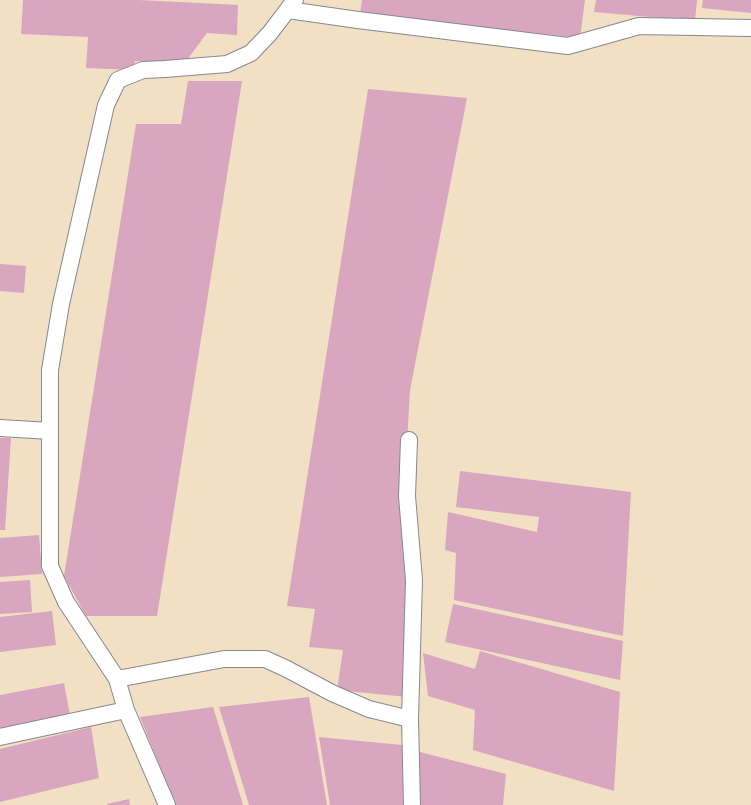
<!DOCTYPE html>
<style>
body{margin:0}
canvas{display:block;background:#f1e0c4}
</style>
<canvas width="751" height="805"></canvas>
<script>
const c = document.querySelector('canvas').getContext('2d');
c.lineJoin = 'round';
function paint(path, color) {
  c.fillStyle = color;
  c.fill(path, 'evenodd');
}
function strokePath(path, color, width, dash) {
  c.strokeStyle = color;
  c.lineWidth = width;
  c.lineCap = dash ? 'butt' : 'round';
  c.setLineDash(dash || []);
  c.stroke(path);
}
const building = new Path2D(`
 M23,0H138L238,5L237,35L207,33L184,64L135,61L134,70L86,68L88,37L21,34Z
 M362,0H585L580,38L360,14Z
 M596,0H697L695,21L594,12Z
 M703,0H751V13L702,8Z
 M188,81H242L157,616H86L64,576L136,124H181Z
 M368,89L467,98L410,390L404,498L410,618L407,697L337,690L343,650L309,647L315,609L287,606Z
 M0,264L26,266L24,293L0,291Z
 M0,438H11L5,530H0Z
 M460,471L631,492L623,636L454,600L456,553L445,550L448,512L537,532L539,517L456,507Z
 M39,535L42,574L0,577V538Z
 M30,580L32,612L0,614V582Z
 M453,604L623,641L620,680L445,642Z
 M52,611L56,645L0,652V617Z
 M480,651L620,692L614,791L473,750L475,710L428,696L423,653L475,669Z
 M64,683L71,721L0,734V695Z
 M309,697L327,805H249L219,707Z
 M213,707L243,805H175L140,717Z
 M91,727L99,778L0,802V749Z
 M319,737L402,745L404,805H330Z
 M416,751L506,774L503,805H417Z
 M129,799L130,805H108L107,804Z`);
const minor = new Path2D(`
 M288,10L358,20L568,46L639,26L751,28
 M0,428L50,431
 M409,440L407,496L414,580L410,719
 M117,679L224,659H265L285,668L332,693L369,709L410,719L412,805
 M0,737L126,710
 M167,805L126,710L117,679L66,602L50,566V370L61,304L106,105L118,80L143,70L165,69L227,64L251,53L270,33L295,0`);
paint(building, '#d8a6be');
strokePath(minor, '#868891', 18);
strokePath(minor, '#fff', 16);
</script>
